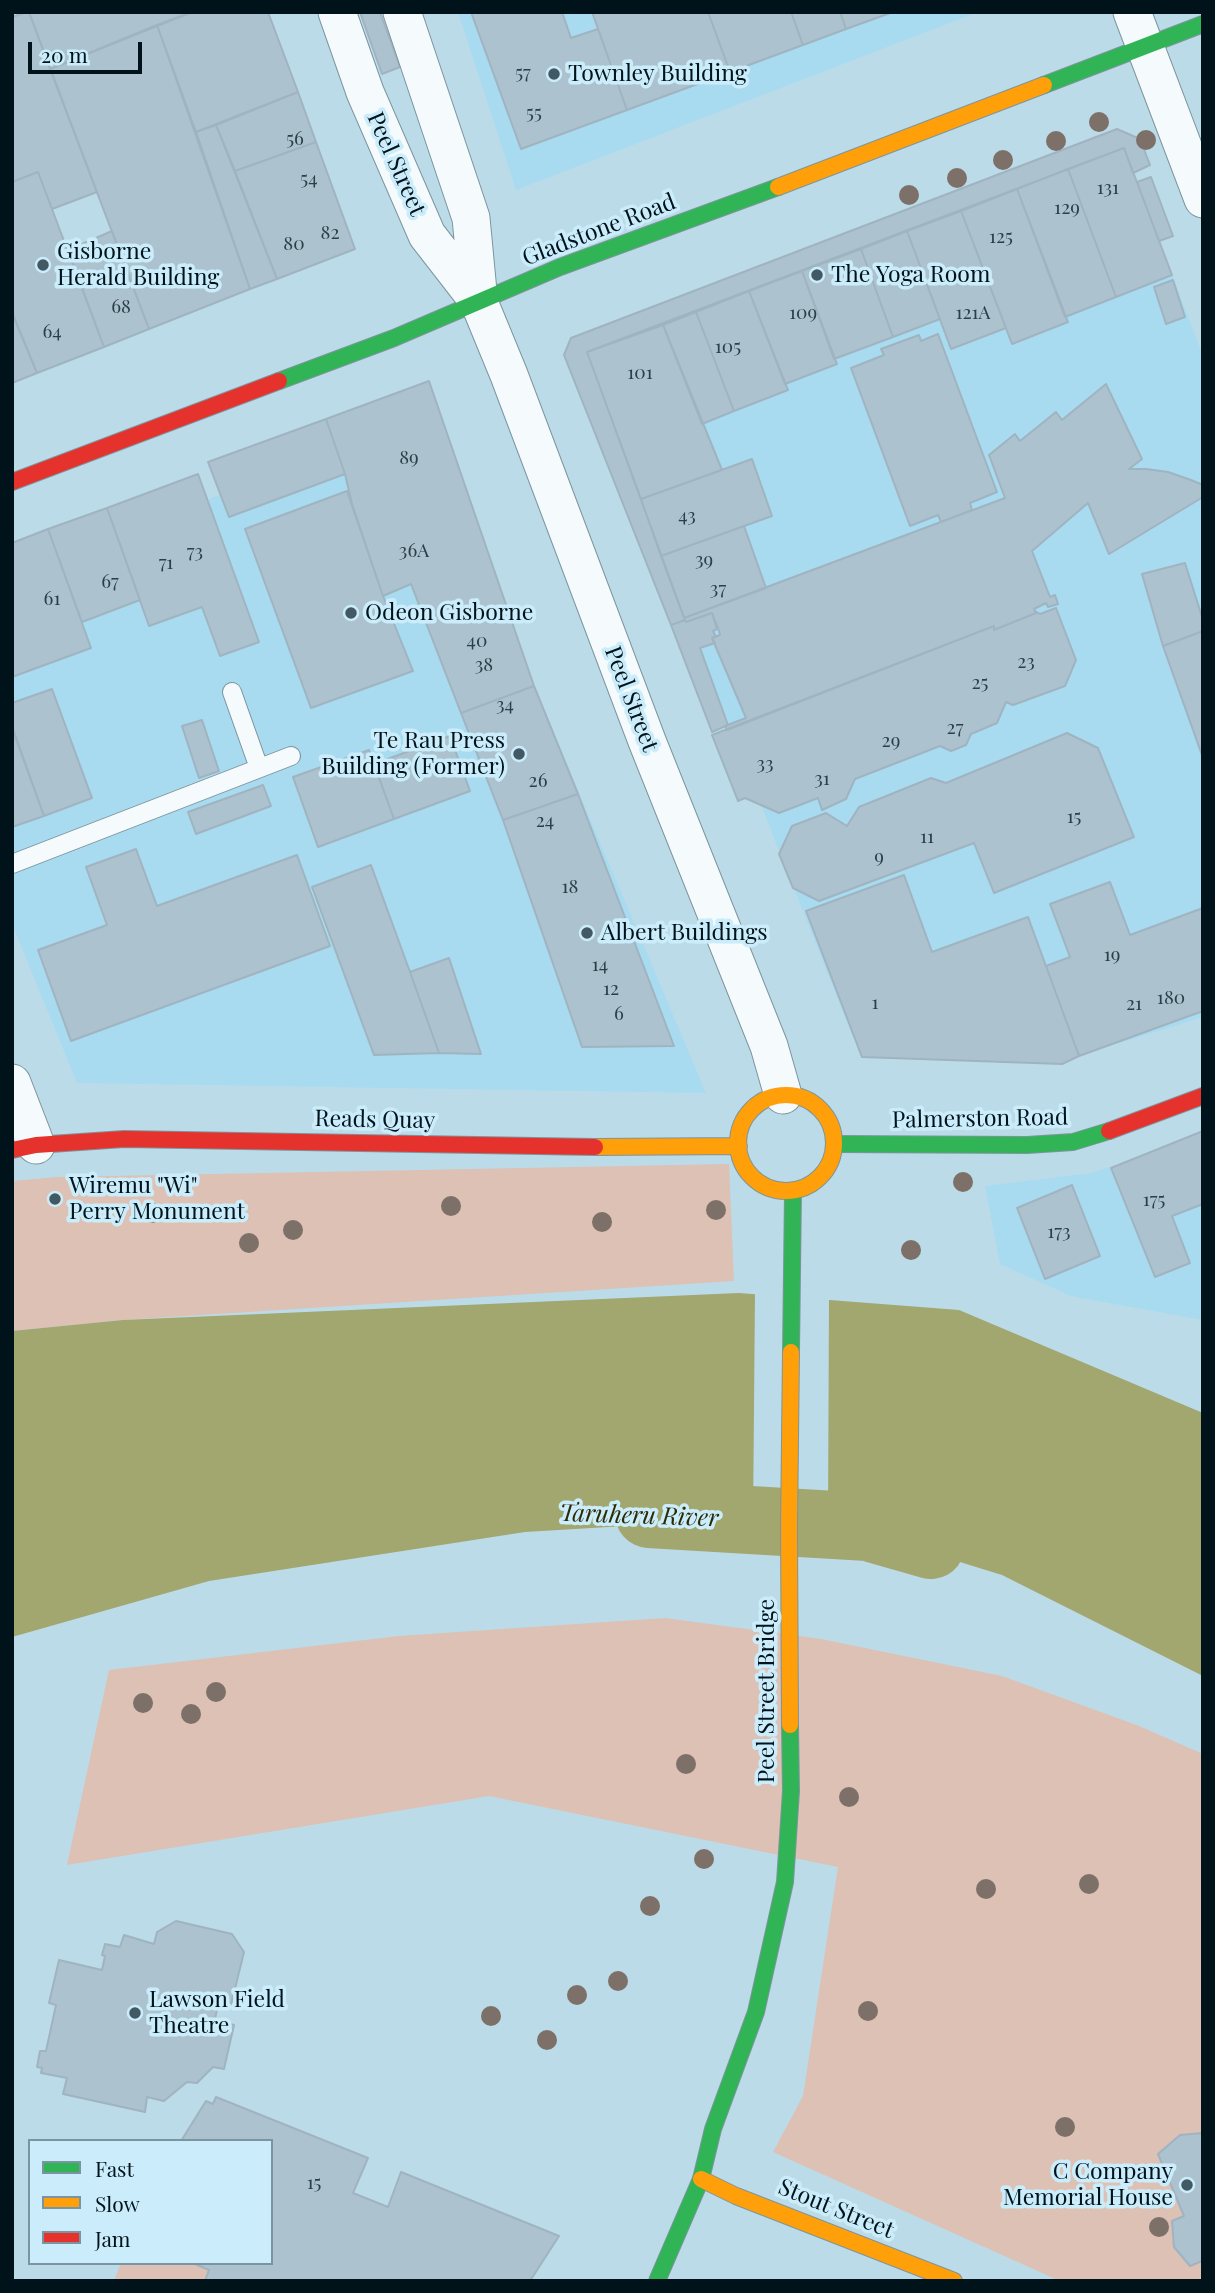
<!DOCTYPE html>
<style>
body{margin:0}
#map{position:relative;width:1215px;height:2293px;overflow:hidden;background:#bcdbe8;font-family:"Playfair Display",serif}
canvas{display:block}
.frame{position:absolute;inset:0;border:14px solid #00121a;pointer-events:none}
.legend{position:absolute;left:28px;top:2139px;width:245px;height:126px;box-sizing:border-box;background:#cbedfb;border:2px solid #7a95a1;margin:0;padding:9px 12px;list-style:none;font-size:21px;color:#00121a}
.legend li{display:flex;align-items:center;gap:14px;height:35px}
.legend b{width:35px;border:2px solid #7a95a1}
.scale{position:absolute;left:28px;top:42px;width:114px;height:32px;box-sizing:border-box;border:4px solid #00121a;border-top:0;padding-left:9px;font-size:21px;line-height:24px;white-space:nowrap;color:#00121a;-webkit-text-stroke:5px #cbedfb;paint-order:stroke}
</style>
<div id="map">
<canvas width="1215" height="2293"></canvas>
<div class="frame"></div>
<ul class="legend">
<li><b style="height:9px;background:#30b455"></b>Fast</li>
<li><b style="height:9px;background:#ff9f0a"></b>Slow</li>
<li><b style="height:9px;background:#e5322d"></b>Jam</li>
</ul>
<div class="scale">20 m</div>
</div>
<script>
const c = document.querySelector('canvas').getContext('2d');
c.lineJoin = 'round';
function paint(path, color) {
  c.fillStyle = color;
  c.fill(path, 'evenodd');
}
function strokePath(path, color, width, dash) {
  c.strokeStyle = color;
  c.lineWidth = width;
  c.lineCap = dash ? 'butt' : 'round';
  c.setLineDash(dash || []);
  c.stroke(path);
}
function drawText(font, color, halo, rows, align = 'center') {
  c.font = font + ' "Playfair Display",serif';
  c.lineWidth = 7;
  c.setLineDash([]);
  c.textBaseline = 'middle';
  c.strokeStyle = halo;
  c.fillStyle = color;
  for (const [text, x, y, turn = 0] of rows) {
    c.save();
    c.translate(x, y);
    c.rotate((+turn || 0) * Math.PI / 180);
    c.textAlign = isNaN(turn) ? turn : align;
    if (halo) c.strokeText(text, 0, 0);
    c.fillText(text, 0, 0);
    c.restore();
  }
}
const built = new Path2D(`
 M458,12H978L516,190Z
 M1124,148L1203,356V1017L1059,1062L861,1058L584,357Z
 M421,419L706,1093L77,1083L12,924V573Z
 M1203,1138V1320L1071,1296L1000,1264L985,1186L1091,1173Z`);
const green = new Path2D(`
 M729,1164L734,1281L123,1320L12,1331V1181L58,1177Z
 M665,1618L821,1639L1002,1676L1139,1726L1203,1754V2281H1060L773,2152L803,2096L838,1867L489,1796L67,1865L109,1670L399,1636Z
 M121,2263H193L209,2270L205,2281H114Z`);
const water = new Path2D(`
 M739,1293L959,1310L1203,1413V1676L1002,1575L808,1515L525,1532L209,1581L12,1637V1331L123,1320Z`);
const pier = new Path2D(`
 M755,1291L829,1297L828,1525L808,1519L753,1522Z`);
const river = new Path2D(`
 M649,1514L868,1527L931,1545`);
const building = new Path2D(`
 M27,12H29L97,192L52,209L38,172L12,182V17Z
 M29,12H192L50,69Z
 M192,12H268L298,92L196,132L157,25Z
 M360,12H380L400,67L382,74Z
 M471,12H562L571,38L598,29L627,110L521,149Z
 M592,12H708L730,72L627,110Z
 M708,12H791L803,45L730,72Z
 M791,12H840L846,29L803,45Z
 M840,12H893L846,29Z
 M157,25L250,289L149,329L50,69Z
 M298,92L316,142L235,171L216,125Z
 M216,125L277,279L250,289L196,132Z
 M1117,129L1140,139L1150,165L1133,173L1124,148L587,352L685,620L671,625L564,355L571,338Z
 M316,142L355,249L277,279L235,171Z
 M1124,148L1172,275L1116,297L1068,169Z
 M1068,169L1116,297L1065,317L1017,189Z
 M38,172L104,347L37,373L12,312V182Z
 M1151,177L1173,236L1159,241L1137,182Z
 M1017,189L1068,322L1012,344L961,211Z
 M961,211L1006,328L951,349L907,231Z
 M112,231L149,329L104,347L68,250Z
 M907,231L940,319L893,337L861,249Z
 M861,249L893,337L834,359L802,271Z
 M802,271L837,364L785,384L749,291Z
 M1173,280L1185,317L1166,324L1154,287Z
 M749,291L788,390L734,411L696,312Z
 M696,312L734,411L702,424L663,325Z
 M12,313L37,373L12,383Z
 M663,325L722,470L641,499L587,352Z
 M938,334L997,492L970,503L972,510L941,522L938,515L910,526L851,368L884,355L881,349L919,335L921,341Z
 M429,381L534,686L461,713L411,584L383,596L352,504L345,474L326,419Z
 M1106,384L1142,459L1129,469H1146L1168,472L1191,480L1203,485V497L1109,554L1088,503L1032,551L1050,597L1055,595L1058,604L1048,607L1046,603L1034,609L1036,613L994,630V626L727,730L725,726L746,718L712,638L720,635L719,631L712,613L686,622L684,618L1005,498L989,455L1015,434L1020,441L1056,412L1062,420Z
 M326,419L345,474L229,517L208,462Z
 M752,459L772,516L661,556L641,499Z
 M198,474L259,642L220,656L202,607L149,626L107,508Z
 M347,491L383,596L413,671L311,708L245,529Z
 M107,508L140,600L82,622L48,529Z
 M744,526L766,588L684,618L661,556Z
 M48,529L91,648L12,677V543Z
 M1185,563L1203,620V631L1163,646L1142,574Z
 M1056,608L1076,660L1065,686L1013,705L1006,702L997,723L971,734L966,745L951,751L940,746L855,779L846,799L822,810L818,798L779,813L745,798L738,801L712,735L994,626V630L1036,613L1035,611L1040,614Z
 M712,613L717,629L713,631L716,637L712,638L715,643L700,648L728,725L712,732L671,625L685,620L686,622Z
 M1203,631V758L1163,646Z
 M534,686L578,794L503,820L461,713Z
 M52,689L92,798L44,816L12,728V703Z
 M202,720L219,771L199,778L182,726Z
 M13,729L44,816L12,827V729Z
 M1067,733L1098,748L1134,837L994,893L974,843L819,901L793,888L779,854L792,826L826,813L847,826L859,807L931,778L946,783Z
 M450,736L470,791L394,819L374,764Z
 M369,750L394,819L318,847L293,777Z
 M263,785L271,806L196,834L188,812Z
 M578,794L674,1046L582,1047L503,820Z
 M136,849L157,906L297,855L330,946L71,1041L38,950L107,925L86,867Z
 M371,865L410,972L439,1053L374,1055L312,887Z
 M904,875L932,952L1028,917L1079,1056L1062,1064L862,1057L806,911Z
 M1110,882L1130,935L1203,908V1011L1079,1056L1046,966L1070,957L1050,904Z
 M449,958L481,1054L439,1053L410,972Z
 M1203,1131V1204L1172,1216L1190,1263L1155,1277L1111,1168Z
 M1072,1185L1100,1256L1045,1279L1017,1208Z
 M176,1921L232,1934L244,1952L231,2005L218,2003L215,2020L234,2025L224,2069L213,2067L197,2083L187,2082L164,2101L147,2097L145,2112L63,2094L67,2078L41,2073L42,2068L37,2067L40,2051H46L56,2005L49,2003L59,1960L102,1970L105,1956L102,1955L105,1944L120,1947L124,1935L154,1944L157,1932Z
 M216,2097L368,2158L353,2193L388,2207L401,2172L559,2236L530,2281H205L209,2270L193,2263H271V2141H181L206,2101L213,2104Z
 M1203,2133V2263L1202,2261L1190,2266L1174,2247L1172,2221L1184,2216L1158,2154L1180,2135Z`);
const lane = new Path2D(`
 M232,692L259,768
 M12,864L291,756`);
const street = new Path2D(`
 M337,12L365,92L427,235L479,302L509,375L647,741L769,1046L783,1095
 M402,12L471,218L479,302
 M1132,12L1203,199
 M12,1083L36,1145`);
const fast = new Path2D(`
 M1044,85L1203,24
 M279,381L394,338L560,267L778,187
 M834,1144L1027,1145L1073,1142L1109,1131
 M791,1352L793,1191
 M657,2281L701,2179L713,2129L756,2012L785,1882L791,1791L790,1725`);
const slow = new Path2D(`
 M778,187L1044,85
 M738 1143a48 48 0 1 1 96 0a48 48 0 1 1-96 0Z
 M595,1147L739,1146
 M790,1725L789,1528L791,1352
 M701,2179L736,2196L954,2281`);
const jam = new Path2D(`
 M12,482L279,381
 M1109,1131L1203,1096
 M12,1150L36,1145L124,1139L595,1147`);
const trees = [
 [1099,122],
 [1146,140],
 [1056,141],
 [1003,160],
 [957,178],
 [909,195],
 [963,1182],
 [451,1206],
 [716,1210],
 [152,1213],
 [602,1222],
 [293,1230],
 [249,1243],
 [911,1250],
 [216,1692],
 [143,1703],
 [191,1714],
 [686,1764],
 [849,1797],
 [704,1859],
 [1089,1884],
 [986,1889],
 [650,1906],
 [618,1981],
 [577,1995],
 [868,2011],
 [491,2016],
 [547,2040],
 [1065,2127],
 [1159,2227]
];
const markers = [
 [554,74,7,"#425862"],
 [43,265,7,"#425862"],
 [817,275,7,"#425862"],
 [351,613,7,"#425862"],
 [519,754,7,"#425862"],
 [587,933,7,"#425862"],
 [55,1199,7,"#425862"],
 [135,2013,7,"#425862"],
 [1187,2185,7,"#425862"]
];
const numberNames = [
 ["57",523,73],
 ["55",534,113],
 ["56",295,139],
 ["54",309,179],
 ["131",1108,188],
 ["129",1067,208],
 ["82",330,233],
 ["125",1001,237],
 ["80",294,244],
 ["68",121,307],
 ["109",803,313],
 ["121A",973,313],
 ["64",52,332],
 ["105",728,347],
 ["101",640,373],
 ["89",409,458],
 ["43",687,516],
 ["36A",414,551],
 ["73",195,552],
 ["39",704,560],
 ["71",166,563],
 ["67",110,582],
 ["37",718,589],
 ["61",52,599],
 ["40",477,641],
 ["23",1026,662],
 ["38",484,665],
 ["25",980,683],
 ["34",505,705],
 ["27",955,728],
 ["29",891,741],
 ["33",765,764],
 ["31",822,779],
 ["26",538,781],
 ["15",1074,817],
 ["24",545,821],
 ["11",927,837],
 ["9",879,857],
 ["18",570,887],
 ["19",1112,955],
 ["14",600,965],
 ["12",611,989],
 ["180",1171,998],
 ["1",875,1003],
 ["21",1134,1004],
 ["6",619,1014],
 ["175",1154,1200],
 ["173",1059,1232],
 ["15",314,2183]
];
const poiNames = [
 ["Townley Building",568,74],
 ["Gisborne",57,252],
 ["Herald Building",57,278],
 ["The Yoga Room",831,275],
 ["Odeon Gisborne",365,613],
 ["Te Rau Press",505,741,"right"],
 ["Building (Former)",505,767,"right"],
 ["Albert Buildings",601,933],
 ["Wiremu \"Wi\"",69,1186],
 ["Perry Monument",69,1212],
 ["Lawson Field",149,2000],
 ["Theatre",149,2026],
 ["C Company",1173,2172,"right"],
 ["Memorial House",1173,2198,"right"]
];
const streetNames = [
 ["Peel Street",396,164,66],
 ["Gladstone Road",599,230,-21],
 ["Peel Street",631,699,69],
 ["Palmerston Road",980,1119,-1],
 ["Reads Quay",375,1120,1],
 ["Peel Street Bridge",767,1691,-90],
 ["Stout Street",836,2209,22]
];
const waterNames = [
 ["Taruheru River",639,1516,2]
];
paint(built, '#a8dbef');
paint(green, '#dcc1b4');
paint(water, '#a2a66f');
paint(pier, '#bcdbe8');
strokePath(river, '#a2a66f', 68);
paint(building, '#acc2cf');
strokePath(building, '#9fb4c0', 2);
strokePath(lane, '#7c959e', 20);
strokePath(street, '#7c959e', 39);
strokePath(fast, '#7c959e', 18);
strokePath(slow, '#7c959e', 18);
strokePath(jam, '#7c959e', 18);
strokePath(lane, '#f5fafc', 18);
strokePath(street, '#f5fafc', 37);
strokePath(fast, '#30b455', 16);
strokePath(slow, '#ff9f0a', 16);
strokePath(jam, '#e5322d', 16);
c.fillStyle = '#7d7068';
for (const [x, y] of trees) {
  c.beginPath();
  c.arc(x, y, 10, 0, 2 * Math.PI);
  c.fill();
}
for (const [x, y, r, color] of markers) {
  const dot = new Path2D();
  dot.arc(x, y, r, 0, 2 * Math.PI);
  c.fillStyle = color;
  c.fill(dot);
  strokePath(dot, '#cbedfb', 2.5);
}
drawText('19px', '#2c3f48', null, numberNames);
drawText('23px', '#00121a', '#cbedfb', poiNames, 'left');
drawText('23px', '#00121a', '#cbedfb', streetNames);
drawText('italic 24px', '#2d2a04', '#cbedfb', waterNames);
</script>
